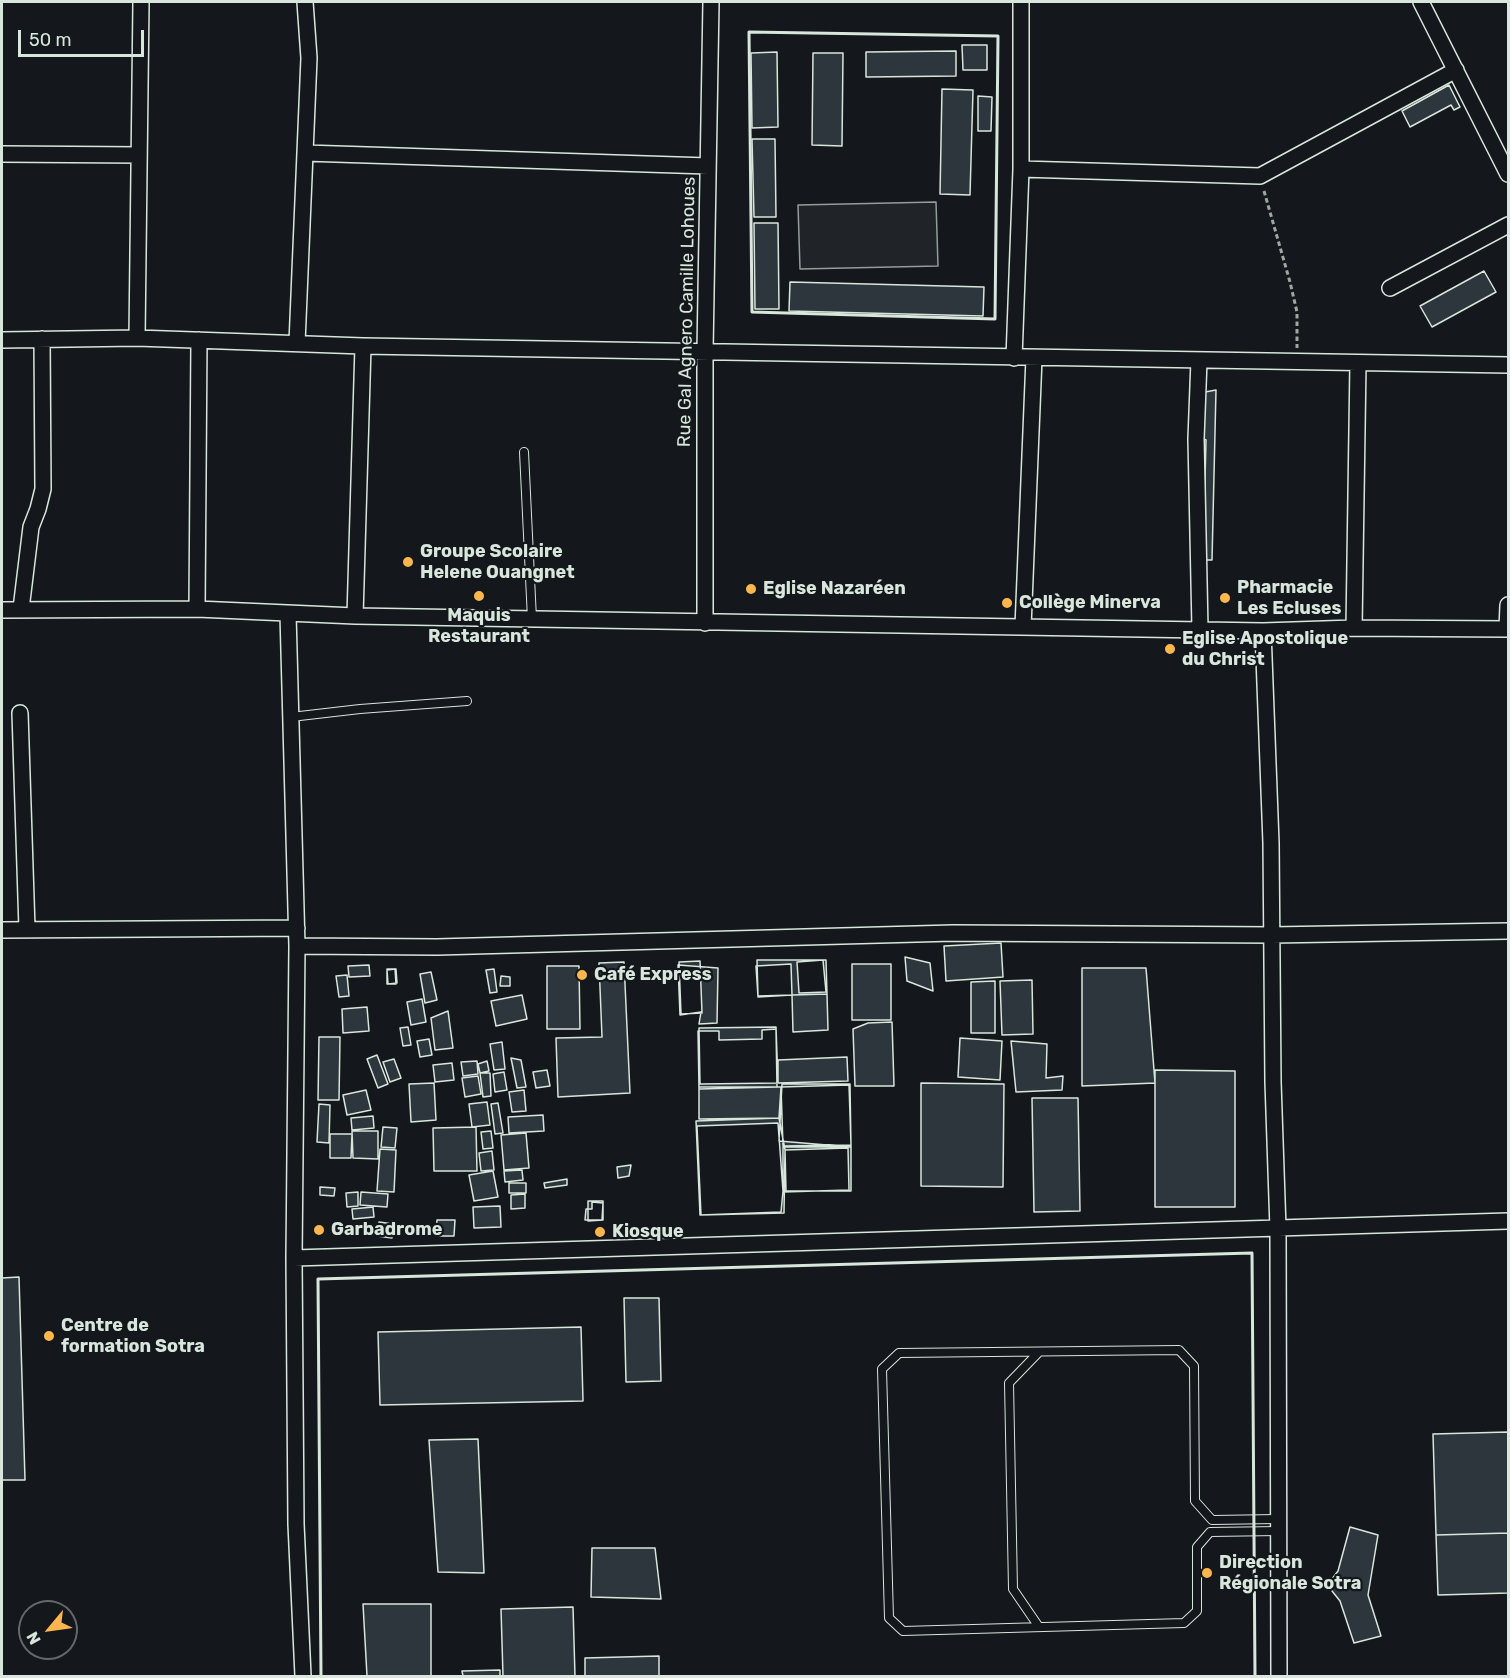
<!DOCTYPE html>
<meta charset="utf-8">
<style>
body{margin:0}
#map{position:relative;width:1510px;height:1678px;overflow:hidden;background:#14181c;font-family:Rubik,sans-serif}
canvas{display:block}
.frame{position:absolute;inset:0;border:3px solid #d8e6dc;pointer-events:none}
.north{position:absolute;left:18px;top:1600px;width:60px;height:60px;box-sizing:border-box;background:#14181c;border:2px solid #626a69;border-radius:50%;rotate:241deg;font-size:16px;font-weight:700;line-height:24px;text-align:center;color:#d8e6dc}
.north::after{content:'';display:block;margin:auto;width:21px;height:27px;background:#ffb74d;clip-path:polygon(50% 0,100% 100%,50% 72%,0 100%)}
.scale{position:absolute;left:18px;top:30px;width:126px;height:27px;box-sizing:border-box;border:3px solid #d8e6dc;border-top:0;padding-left:8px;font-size:18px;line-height:21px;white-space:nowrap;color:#d8e6dc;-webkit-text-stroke:4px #14181c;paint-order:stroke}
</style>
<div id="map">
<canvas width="1510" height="1678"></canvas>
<div class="frame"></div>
<div class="north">N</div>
<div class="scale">50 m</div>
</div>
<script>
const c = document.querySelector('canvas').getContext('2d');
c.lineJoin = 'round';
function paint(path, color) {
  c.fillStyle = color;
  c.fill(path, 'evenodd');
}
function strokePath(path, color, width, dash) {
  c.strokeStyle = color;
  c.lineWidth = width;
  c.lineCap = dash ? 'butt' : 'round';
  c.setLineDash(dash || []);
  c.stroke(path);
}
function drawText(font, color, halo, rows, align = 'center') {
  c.font = font + ' Rubik,sans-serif';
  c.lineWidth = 4.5;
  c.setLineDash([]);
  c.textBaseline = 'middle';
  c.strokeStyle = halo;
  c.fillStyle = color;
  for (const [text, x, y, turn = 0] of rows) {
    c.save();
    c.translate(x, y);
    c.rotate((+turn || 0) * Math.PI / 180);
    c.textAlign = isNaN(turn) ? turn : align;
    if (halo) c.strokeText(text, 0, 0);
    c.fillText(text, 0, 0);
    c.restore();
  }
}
const green = new Path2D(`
 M936,202L938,266L800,269L798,205Z`);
const building = new Path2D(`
 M962,45H987V70H963Z
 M956,51V76L866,77V52Z
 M777,52L778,127L752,128L751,53Z
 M813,53H843L842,146L812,145Z
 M1449,85L1460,107L1454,110L1451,105L1410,127L1402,111Z
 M942,89L973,90L970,195L940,194Z
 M978,96L992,97L991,131H978Z
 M752,139H775L776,217H754Z
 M754,223H778L779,309H755Z
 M1484,271L1496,292L1432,327L1420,306Z
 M790,282L984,287L983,316L789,311Z
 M1216,390L1212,560H1203L1206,440L1200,437L1205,392Z
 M1001,943L1003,977L946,981L944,946Z
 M905,957L930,963L933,991L907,981Z
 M757,960H826L827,994L758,996Z
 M823,960L826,992L799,993L797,962Z
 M700,961L702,1013L681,1014L679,962Z
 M624,962L630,1093L558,1097L556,1038L602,1037L599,963Z
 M791,964L792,995L758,997L756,966Z
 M852,964H891V1020H852Z
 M369,965L370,976L349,977L348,966Z
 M678,965L718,968L717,1023L699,1024L701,1012L680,1015Z
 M547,966H579L580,1029H547Z
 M1082,968H1146L1155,1083L1082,1086Z
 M387,969H395L396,984H387Z
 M396,969L397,983L388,984L387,970Z
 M494,969L497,992L490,993L486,970Z
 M431,972L437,1000L425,1003L420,974Z
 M347,975L349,996L339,997L336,976Z
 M501,976L510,977V986H500Z
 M1032,980L1033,1034L1002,1035L1000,981Z
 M995,981V1033H971V982Z
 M827,994L828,1030L793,1032L792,995Z
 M522,995L527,1019L496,1026L491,1001Z
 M422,999L426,1022L411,1025L407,1002Z
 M367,1007L369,1031L343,1033L342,1009Z
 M448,1011L453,1048L435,1050L431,1018Z
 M892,1022L894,1086H855L853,1029L868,1023Z
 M408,1027L411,1045L403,1046L400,1028Z
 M776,1027L778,1083L700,1084L699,1028Z
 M776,1029L777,1087L699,1089L698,1031H719V1040L762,1039V1030Z
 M319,1037H340L339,1100H318Z
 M960,1038L1002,1041L1000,1080L958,1077Z
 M429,1039L432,1055L420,1057L417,1041Z
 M1011,1041L1047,1044L1046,1078L1063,1076L1062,1090L1016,1092Z
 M502,1042L505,1069L494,1070L490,1044Z
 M377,1055L388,1084L378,1088L367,1059Z
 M847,1057L848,1081L778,1083V1060Z
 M511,1058L521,1060L526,1087L517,1088Z
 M394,1059L401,1078L390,1082L383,1062Z
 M477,1061L478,1074L463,1076L461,1062Z
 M487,1061L489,1071L480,1073L478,1064Z
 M452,1063L454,1080L435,1082L433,1065Z
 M547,1070L550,1086L536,1088L533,1072Z
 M1155,1070L1235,1071V1207H1155Z
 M504,1072L507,1090L495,1092L493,1074Z
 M480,1073H490L491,1096L483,1097Z
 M478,1076L481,1094L465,1097L462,1078Z
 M434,1083L436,1120L411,1122L409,1084Z
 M921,1083L1004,1084L1003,1187L921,1186Z
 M782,1084H850L851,1147L779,1141Z
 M849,1085L851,1145L783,1146L781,1087Z
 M699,1087H781L779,1118L699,1119Z
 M366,1090L371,1110L347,1115L343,1095Z
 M524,1090L526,1111L512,1112L509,1092Z
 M1032,1098H1078L1080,1211L1034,1212Z
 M487,1102L490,1125L472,1127L469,1104Z
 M498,1103L503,1133L495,1134L491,1104Z
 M319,1104L330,1105L329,1143L317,1142Z
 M543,1115L544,1131L509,1133L508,1117Z
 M373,1116L374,1128L352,1130L351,1118Z
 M779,1118L785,1150L784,1213L700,1215L696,1121Z
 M778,1123L783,1191L781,1212L701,1215L697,1126Z
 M383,1127L397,1128L395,1148L381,1147Z
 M476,1127L477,1171H434L433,1128Z
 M352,1131H378V1159L353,1158Z
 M491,1131L493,1148L483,1149L481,1132Z
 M526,1133L529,1168L504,1170L501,1135Z
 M330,1134H352L351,1158H330Z
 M783,1147H851V1191H783Z
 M848,1148L849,1190L783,1192L786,1190L785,1150Z
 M380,1149L396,1150L394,1192L377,1191Z
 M492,1151L494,1170L481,1171L479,1153Z
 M631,1165L629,1176L618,1178L617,1167Z
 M522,1170L523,1180L505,1182L504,1171Z
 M493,1171L498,1197L474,1201L469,1175Z
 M567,1179V1185L545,1188L544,1183Z
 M509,1183H526V1193H509Z
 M320,1187L335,1188L334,1196L320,1195Z
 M358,1192V1206L347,1207L346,1193Z
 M361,1192L388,1194L387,1207L360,1205Z
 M525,1194V1208L511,1209V1195Z
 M588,1201H603V1220L588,1221Z
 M592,1202L603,1203L602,1220H585L586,1209H592Z
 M500,1206L501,1227L474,1228L473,1207Z
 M373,1207L374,1217L353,1219L352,1209Z
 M437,1220H455L454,1236H436Z
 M379,1222L393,1224L392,1238L377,1236Z
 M19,1277L25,1480H2V1278Z
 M624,1298H659L661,1381L626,1382Z
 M581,1327L583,1401L380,1405L378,1332Z
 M1508,1432V1533L1436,1535L1433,1434Z
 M478,1439L484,1573L438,1572L429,1440Z
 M1350,1527L1378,1535L1368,1595L1381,1636L1354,1643L1340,1601L1332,1591V1579L1338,1571Z
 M1508,1533V1593L1438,1595L1436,1535Z
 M592,1548H655L661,1599L591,1597Z
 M363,1604H431V1676H367Z
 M573,1607L575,1676H503L501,1609Z
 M659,1656V1676H585V1658Z
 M500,1670V1676H463L462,1671Z`);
const path = new Path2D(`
 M1264,191L1290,282L1297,312V348`);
const lane = new Path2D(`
 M524,452L532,619
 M291,717L360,709L467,701
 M1277,1519L1212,1520L1195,1501L1194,1366L1179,1350L899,1353L882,1369L889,1618L903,1631L1184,1623L1197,1611V1547L1210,1532L1278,1531
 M1039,1627L1013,1589L1009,1383L1039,1352`);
const street = new Path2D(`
 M1421,2L1508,174
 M305,153L708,166
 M2,154L139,155
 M1021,169L1260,176L1456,70
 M1390,288L1508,225
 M137,338L141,2
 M2,340L137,338L363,346L1508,365
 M297,343L309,58L305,2
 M1014,358L1021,169V2
 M1199,360L1196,439L1200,629
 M21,609L31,527L38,509L43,489L42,339
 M197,609L199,340
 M2,610L197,609L355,616L1263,631L1354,628L1508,629
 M288,614L297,946L294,1258L296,1524L303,1676
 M355,616L363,346
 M705,623V351L711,2
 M1023,627L1034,358
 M1354,628L1358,363
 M1507,629L1508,605
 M1263,631L1271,843L1273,1082L1278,1229L1279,1676
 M20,713L27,929
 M2,930L297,928
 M297,946L437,947L953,933L1272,935L1508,931
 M294,1258L1508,1221`);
const wall = new Path2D(`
 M749,32L998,36L995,319L752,312Z
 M321,1676L318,1279L1252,1253L1255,1676`);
const markers = [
 [408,562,6,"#ffb74d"],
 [751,589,6,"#ffb74d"],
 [479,596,6,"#ffb74d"],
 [1225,598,6,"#ffb74d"],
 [1007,603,6,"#ffb74d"],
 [1170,649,6,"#ffb74d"],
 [582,975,6,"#ffb74d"],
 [319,1230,6,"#ffb74d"],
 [600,1232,6,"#ffb74d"],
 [49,1336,6,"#ffb74d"],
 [1207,1573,6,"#ffb74d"]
];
const streetNames = [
 ["Rue Gal Agnero Camille Lohoues",687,312,-89]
];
const poiNames = [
 ["Groupe Scolaire",420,552],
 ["Helene Ouangnet",420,573],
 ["Pharmacie",1237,588],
 ["Les Ecluses",1237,609],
 ["Eglise Nazaréen",763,589],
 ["Collège Minerva",1019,603],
 ["Maquis",479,616,"center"],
 ["Restaurant",479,637,"center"],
 ["Eglise Apostolique",1182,639],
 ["du Christ",1182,660],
 ["Café Express",594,975],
 ["Garbadrome",331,1230],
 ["Kiosque",612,1232],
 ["Centre de",61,1326],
 ["formation Sotra",61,1347],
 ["Direction",1219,1563],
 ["Régionale Sotra",1219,1584]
];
paint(green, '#202428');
strokePath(green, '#939e99', 1.5);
paint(building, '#2c363c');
strokePath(building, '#d8e6dc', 1.5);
strokePath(lane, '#d8e6dc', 10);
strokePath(street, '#d8e6dc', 18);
strokePath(path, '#9da8a2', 3, [4.5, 3]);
strokePath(lane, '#14181c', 8);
strokePath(street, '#14181c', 15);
strokePath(wall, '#d8e6dc', 3);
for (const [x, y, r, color] of markers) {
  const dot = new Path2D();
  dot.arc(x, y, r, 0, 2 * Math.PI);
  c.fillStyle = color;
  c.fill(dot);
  strokePath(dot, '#14181c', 2);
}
drawText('18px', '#d8e6dc', '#14181c', streetNames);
drawText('bold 18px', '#d8e6dc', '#14181c', poiNames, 'left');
</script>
